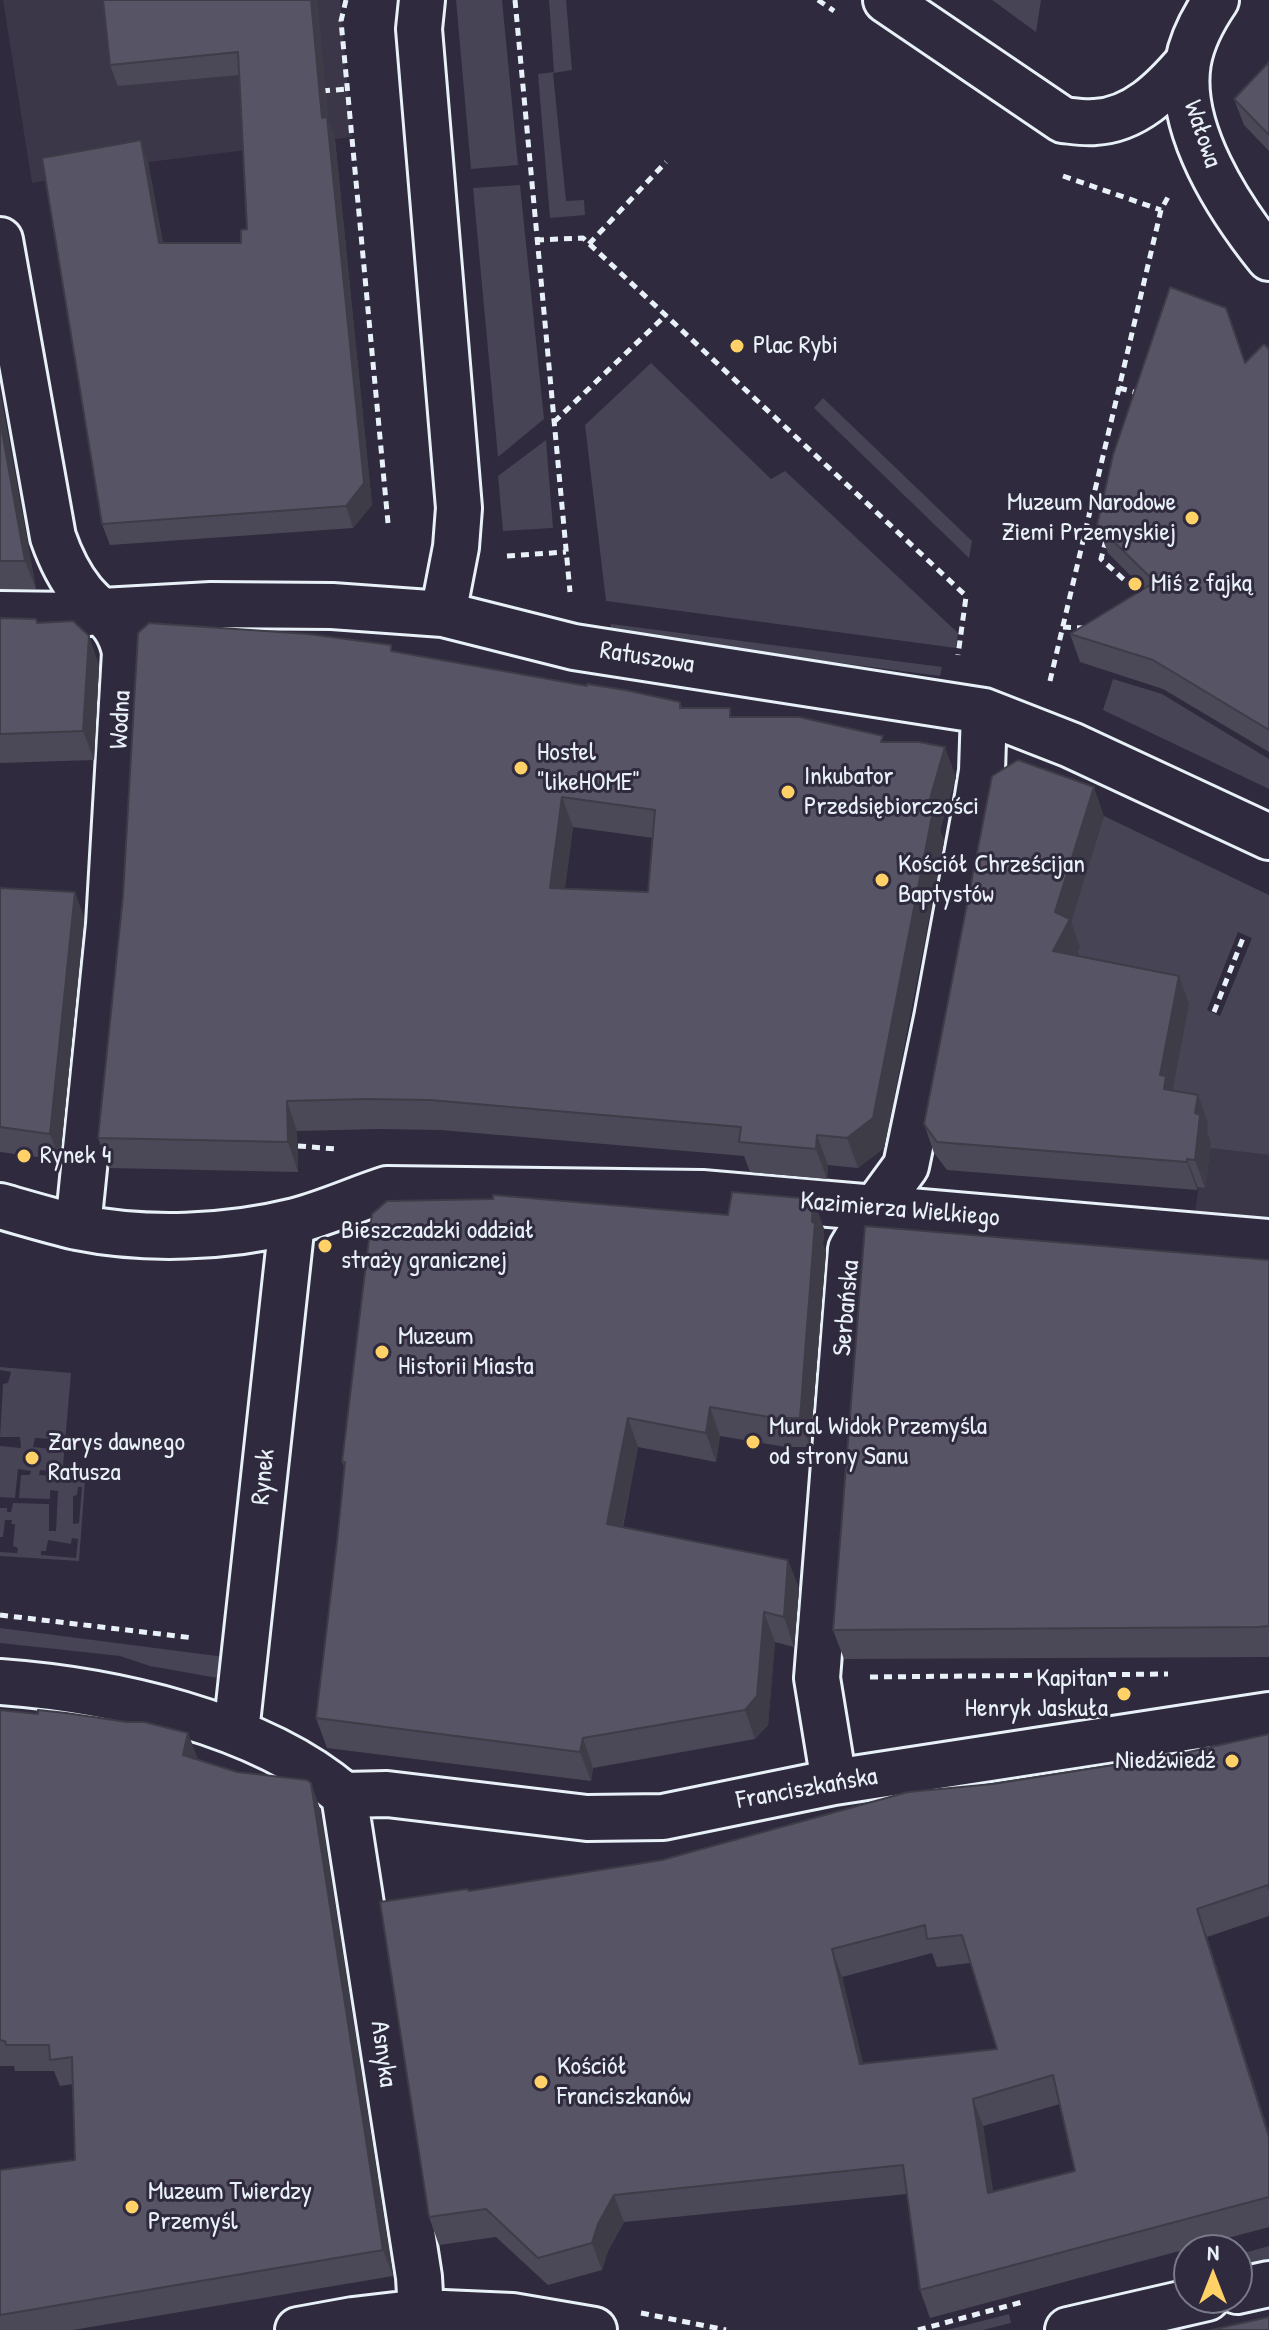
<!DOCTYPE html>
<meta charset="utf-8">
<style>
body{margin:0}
#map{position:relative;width:1269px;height:2330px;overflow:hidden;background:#2f2a3d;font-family:"Patrick Hand",sans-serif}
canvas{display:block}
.north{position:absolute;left:1173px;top:2234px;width:80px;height:80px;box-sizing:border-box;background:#2f2a3d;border:2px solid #797a88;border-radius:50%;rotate:0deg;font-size:22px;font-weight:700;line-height:32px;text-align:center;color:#e8f1f8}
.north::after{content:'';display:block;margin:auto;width:28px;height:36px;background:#ffd166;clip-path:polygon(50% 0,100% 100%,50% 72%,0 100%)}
</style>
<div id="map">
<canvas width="1269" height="2330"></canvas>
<div class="north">N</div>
</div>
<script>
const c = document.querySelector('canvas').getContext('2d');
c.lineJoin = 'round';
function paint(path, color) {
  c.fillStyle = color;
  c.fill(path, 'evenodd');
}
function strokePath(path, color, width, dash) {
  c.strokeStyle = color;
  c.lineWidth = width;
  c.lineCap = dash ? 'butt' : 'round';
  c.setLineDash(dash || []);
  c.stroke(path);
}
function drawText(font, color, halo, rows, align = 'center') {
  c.font = font + ' "Patrick Hand",sans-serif';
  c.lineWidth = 6;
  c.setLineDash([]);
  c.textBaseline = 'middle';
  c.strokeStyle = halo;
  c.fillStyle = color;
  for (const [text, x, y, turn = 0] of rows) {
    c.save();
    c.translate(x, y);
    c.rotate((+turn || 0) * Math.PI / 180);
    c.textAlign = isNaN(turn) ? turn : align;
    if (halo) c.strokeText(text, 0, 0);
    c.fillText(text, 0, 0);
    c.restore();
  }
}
const built = new Path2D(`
 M3,0H340L352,137L149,162L32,183Z
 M1204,1147L1269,1155V1242L1192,1235Z`);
const green = new Path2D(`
 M456,0H502L518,165L471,169Z
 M549,0H566L572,70L553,73L566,201L584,200L585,215L550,218L538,74L554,72Z
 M992,0H1041L1036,32Z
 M520,185L544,419L498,457L473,188Z
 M651,363L771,479L785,471L958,633L956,648L606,601L585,425Z
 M823,398L972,541L969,558L814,408Z
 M546,440L553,528L503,531L498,476Z
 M611,624L942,667L940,676L610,633Z
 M1113,679L1162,694L1269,759V789L1103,710Z
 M1104,816L1269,895V1155L1210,1148V1143L1174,1118L1072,983L1078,952L1068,941L1072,918ZM1238,932L1252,938L1220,1016L1207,1010Z
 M0,1367L71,1373L63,1466L86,1468L79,1561L0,1556V1552L17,1553L18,1548L13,1546L15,1524H11L12,1520H5L3,1537H0V1508H7V1512H11L13,1503L49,1504V1531H56L58,1491L50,1490V1499L19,1498L21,1475H30L31,1471L18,1469L15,1498L0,1497V1446L21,1448L20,1437H0L3,1384L8,1383L11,1372L0,1370ZM62,1431L60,1450L33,1447L35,1438L53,1439V1435ZM52,1466L59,1467V1469L81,1472L82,1479L56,1478L52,1481V1476L39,1475L40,1470L51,1471ZM78,1487H82L79,1523L73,1524V1496L77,1495ZM72,1538L78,1539L76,1558L41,1555V1551H46L48,1540L71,1544Z
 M0,1628L225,1657L223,1679L150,1666L120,1656L0,1643Z
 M1269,2246V2265L1237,2273V2255Z
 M1009,2314L1011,2323L983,2330H947Z`);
const path = new Path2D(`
 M346,0L341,21L388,523
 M515,0L570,592
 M818,0L834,11
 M322,91L347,89
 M1063,176L1161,210
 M536,240L583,238L964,594L966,597L958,655
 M589,244L666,162
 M1119,388L1138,393
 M554,422L666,315
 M1106,540L1101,559L1142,596
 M507,556L566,552
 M1063,627L1084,628
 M1050,681L1161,210L1168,197
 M1214,1012L1243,938
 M298,1146L337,1149
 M0,1615L194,1638
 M870,1677L1168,1674
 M641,2313L726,2330
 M918,2330L1026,2301`);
const street = new Path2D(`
 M422,0L419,29L459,508L456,547L443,614
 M886,0L1063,120C1073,121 1084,123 1095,122C1135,120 1164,90 1188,62
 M1216,0C1203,19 1192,40 1188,62C1177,129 1229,208 1269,258
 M0,240L53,537C60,557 69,576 82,592C101,615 118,619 125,652L109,924L78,1227
 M0,614L75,615L102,611L211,605L332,606L443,614L574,647L984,711L1071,745L1269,837
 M0,1206C25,1213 51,1221 77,1227C145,1241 227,1238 295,1221C326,1213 356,1199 387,1189L702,1193L1269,1242
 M0,1682C110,1690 259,1722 344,1795
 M236,1732L292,1222
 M834,1782L817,1678L851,1249L876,1207L906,1166L937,1018L978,796L982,771L984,711
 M344,1795L387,1794L587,1818L663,1817L834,1782L1269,1715
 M344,1795L419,2277L421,2312
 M1237,2291L1269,2284
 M298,2330L353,2320L421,2312L512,2316L594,2330
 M1068,2330L1207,2298`);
const wall = new Path2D(`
 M103,0H317L328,120L335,139L372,505L353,528L110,545L102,524L148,162L163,243H241L247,229L239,75L118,86L110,65Z
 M1269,62V151L1244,125L1234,99Z
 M1269,349V752L1163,689L1080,662L1070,634L1144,589L1108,553L1097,525L1245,363Z
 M0,392L36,589H0Z
 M0,618L36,619L38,623L99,665L94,760L0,763Z
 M393,652L680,702L682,708L885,742L956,777L940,830L944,841L884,1148L858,1168L828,1165L827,1179L750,1172L744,1156L441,1130L378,1129L297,1131L298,1172L109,1168L98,1138ZM573,827L653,838L648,892L565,888Z
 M1104,816L1071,922L1080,947L1076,956L1179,976L1189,1004L1172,1091L1198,1095L1208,1123L1207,1132L1211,1143L1205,1188L1198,1187L1197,1190L947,1170L934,1153L924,1124Z
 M0,888L75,892L84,918L60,1160L0,1152Z
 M813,1199L824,1229L823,1245L826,1252L810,1447H786L720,1436L716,1462L638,1447L623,1527L788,1560L799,1589L794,1647L775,1642L768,1725L755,1739L593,1768L591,1781L327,1748L316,1718L337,1542L344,1466L342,1462L728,1215Z
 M1269,1260V1657L844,1659L833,1630Z
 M0,1710L198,1759L237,1772L311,1783L320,1809L393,2276L73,2330H0V2170L75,2160L73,2084L60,2086L54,2071H15L14,2066H0Z
 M1269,1734V1916L1207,1937L1269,2133V2227L930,2318L920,2290L907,2194L624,2222L608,2251L602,2270L548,2285L496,2237L439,2245L429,2217L469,1891L662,1860L993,1784L1171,1756ZM932,1953L937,1967L970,1963L997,2049L863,2063L842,1977ZM1060,2104L1075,2171L993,2192L983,2126Z`);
const shadedWall = new Path2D(`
 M311,0H317L328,120L335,139L372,505L353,528L346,506L322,118Z
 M141,140L148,162L167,265L159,243Z
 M0,392L36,589L25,561L0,420Z
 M89,636L99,665L94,760L83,731Z
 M945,747L956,777L940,830L944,841L884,1148L858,1168L847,1138L925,816Z
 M1094,787L1104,816L1071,922L1080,947L1064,980L1053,951L1055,912Z
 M562,797L573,827L561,918L550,888Z
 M75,892L84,918L60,1160L50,1134Z
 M1179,976L1189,1004L1172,1093L1174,1118L1160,1075Z
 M1198,1095L1208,1123L1207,1132L1211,1143L1205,1188L1195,1160V1113Z
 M287,1101L297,1131L298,1172L288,1142Z
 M817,1135L828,1165L827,1179L816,1149Z
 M1187,1159L1198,1187L1197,1190L1187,1162Z
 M813,1199L824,1229L823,1245L826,1252L810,1447L800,1418Z
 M710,1407L720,1436L716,1462L706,1433Z
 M628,1418L638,1447L617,1553L607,1524Z
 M788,1560L799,1589L794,1647L784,1617Z
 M764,1612L775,1642L768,1725L755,1739L745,1710Z
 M188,1733L198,1759L192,1781L183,1755Z
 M583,1738L593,1768L591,1781L580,1752Z
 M311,1783L320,1809L393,2276L383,2250Z
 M1197,1909L1207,1937L1269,2133V2137Z
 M832,1949L842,1977L870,2091L860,2064Z
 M973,2099L983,2126L998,2221L988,2193Z
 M614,2195L624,2222L608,2251L602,2270L592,2243L598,2224Z`);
const building = new Path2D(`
 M103,0H311L322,118L327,117L364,483L346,506L102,524L42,158L141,140L159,243H241V230L247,229L238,52L110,65Z
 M1269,62V135L1234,99Z
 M1170,287L1226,308L1245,363L1264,344L1269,349V730L1153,660L1070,634L1155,582L1097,525L1113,455Z
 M0,420L25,561H0Z
 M0,618L36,619L37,623L73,621L89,636L83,731L0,734Z
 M149,623L308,634L391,645V651L587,686V684L625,690L680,702V708H730V717H799L883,736L881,742H919L945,747L925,816L933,811L873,1118L847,1138L817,1135L816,1149L739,1142L741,1127L430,1100L367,1099L287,1101L288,1142L98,1138L123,896L138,633ZM562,797L655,810L648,892L550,888Z
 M1018,760L1094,787L1055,912L1070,919L1053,951L1179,976L1160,1075L1166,1076L1164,1089L1198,1095L1195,1113L1200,1115L1195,1160L1187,1159V1162L937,1142L924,1124L992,776Z
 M0,888L75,892L50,1134L0,1127Z
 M732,1192L813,1199L812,1222L815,1223L800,1418H775L710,1407L706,1433L628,1418L607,1524L788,1560L784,1617L764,1612L757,1696L745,1710L583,1738L580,1752L316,1718L337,1542L345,1462H342L372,1214L387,1201L493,1199V1195L728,1215Z
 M865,1226L1269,1260V1626L1258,1627L833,1630Z
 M0,1710L38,1714V1710L66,1713L127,1722H144L188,1733L183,1755L237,1772L307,1780L311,1783L383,2250L0,2315V2170L75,2160L72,2057L50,2060L49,2045H6L5,2041L0,2040Z
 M1269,1734V1889L1268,1885L1197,1909L1269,2137V2197L920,2290L903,2165L614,2195L598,2224L592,2243L538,2258L486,2209L429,2217L380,1902L467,1889L469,1891L662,1860L908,1792L993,1784L1171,1756ZM925,1925L927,1939L962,1935L997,2049L860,2064L832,1949ZM1053,2075L1075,2171L988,2193L973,2099Z
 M1269,2317V2330H1211Z`);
const markers = [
 [737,346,8,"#ffd166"],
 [1192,518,8,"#ffd166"],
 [1135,584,8,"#ffd166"],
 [521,768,8,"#ffd166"],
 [788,792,8,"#ffd166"],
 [882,880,8,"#ffd166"],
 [24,1156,8,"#ffd166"],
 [325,1246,8,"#ffd166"],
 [382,1352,8,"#ffd166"],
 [753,1442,8,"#ffd166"],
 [32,1458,8,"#ffd166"],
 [1124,1694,8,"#ffd166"],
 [1232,1761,8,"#ffd166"],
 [541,2082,8,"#ffd166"],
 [132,2207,8,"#ffd166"]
];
const streetNames = [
 ["Wałowa",1202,134,71],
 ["Ratuszowa",647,658,9],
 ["Wodna",121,720,-87],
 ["Kazimierza Wielkiego",900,1210,5],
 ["Serbańska",847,1308,-85],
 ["Rynek",264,1477,-84],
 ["Franciszkańska",807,1789,-10],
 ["Asnyka",383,2054,82]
];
const poiNames = [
 ["Plac Rybi",753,346],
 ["Muzeum Narodowe",1176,503,"right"],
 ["Ziemi Przemyskiej",1176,533,"right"],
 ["Miś z fajką",1151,584],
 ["Hostel",537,753],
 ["\"likeHOME\"",537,783],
 ["Inkubator",804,777],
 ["Przedsiębiorczości",804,807],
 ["Kościół Chrześcijan",898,865],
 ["Baptystów",898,895],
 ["Rynek 4",40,1156],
 ["Bieszczadzki oddział",341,1231],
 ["straży granicznej",341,1261],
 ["Muzeum",398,1337],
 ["Historii Miasta",398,1367],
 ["Mural Widok Przemyśla",769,1427],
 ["od strony Sanu",769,1457],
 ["Zarys dawnego",48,1443],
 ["Ratusza",48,1473],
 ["Kapitan",1108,1679,"right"],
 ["Henryk Jaskuła",1108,1709,"right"],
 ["Niedźwiedź",1216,1761,"right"],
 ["Kościół",557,2067],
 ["Franciszkanów",557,2097],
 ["Muzeum Twierdzy",148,2192],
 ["Przemyśl",148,2222]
];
paint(built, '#3b3749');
paint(green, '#464455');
strokePath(street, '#e8f1f8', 50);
strokePath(path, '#e8f1f8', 5, [8, 6]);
strokePath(street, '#2f2a3d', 44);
paint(wall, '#4b4957');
paint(shadedWall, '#3d3c47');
paint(building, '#575565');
strokePath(building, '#3d3c47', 2);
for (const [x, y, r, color] of markers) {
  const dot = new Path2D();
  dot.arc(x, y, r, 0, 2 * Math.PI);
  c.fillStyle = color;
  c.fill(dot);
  strokePath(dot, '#2f2a3d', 3);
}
drawText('26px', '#e8f1f8', '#2f2a3d', streetNames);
drawText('26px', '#e8f1f8', '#2f2a3d', poiNames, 'left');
</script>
